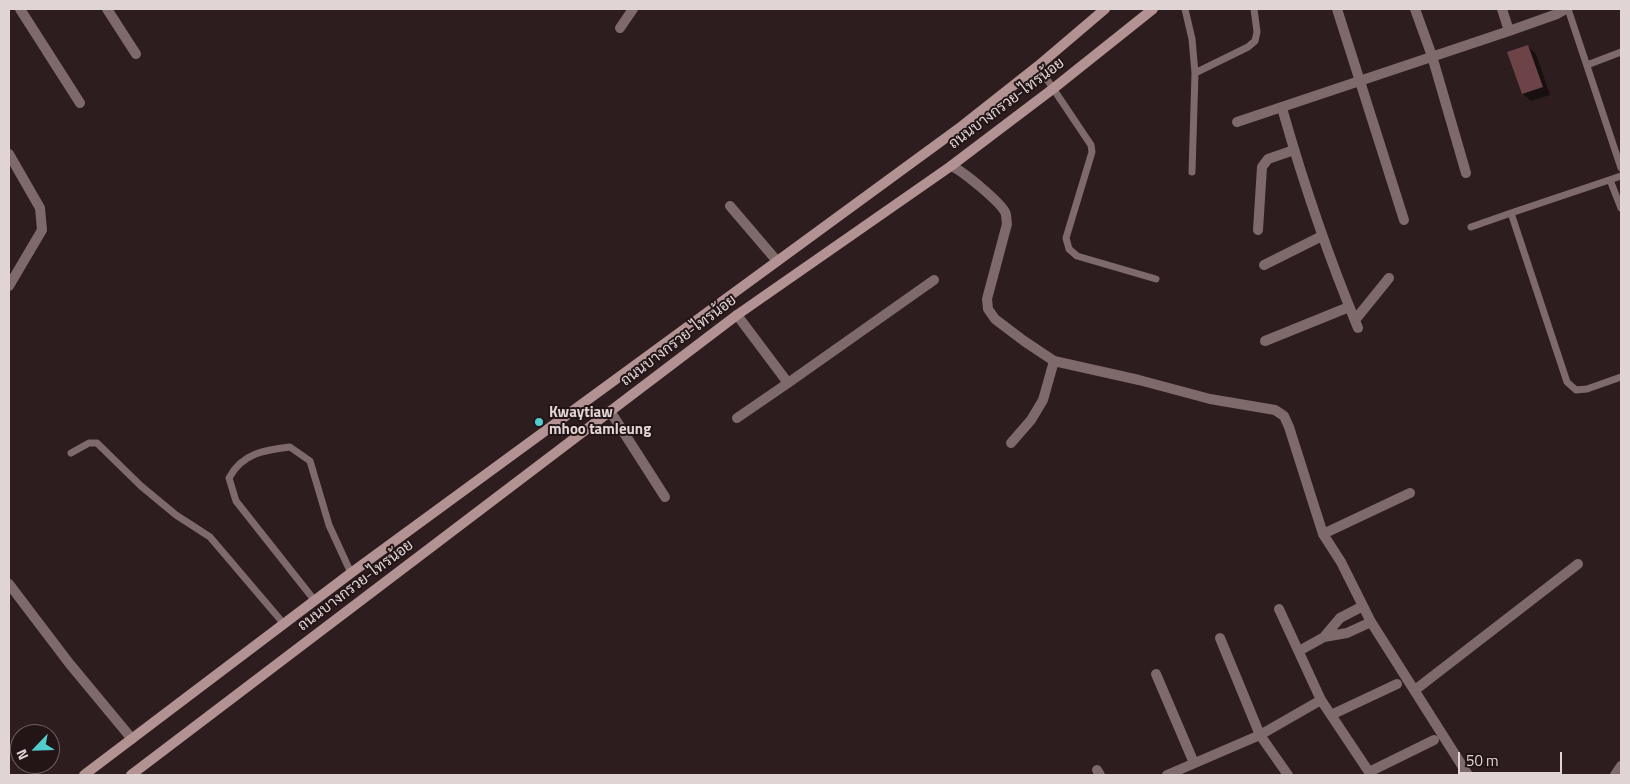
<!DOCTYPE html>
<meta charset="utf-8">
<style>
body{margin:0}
#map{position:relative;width:1630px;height:784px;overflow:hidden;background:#2d1d1e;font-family:"Titillium Web",sans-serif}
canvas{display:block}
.frame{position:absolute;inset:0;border:10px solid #e0d4d5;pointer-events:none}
.north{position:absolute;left:10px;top:724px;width:50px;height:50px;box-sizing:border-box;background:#231415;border:1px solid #6f6162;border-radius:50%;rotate:246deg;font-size:14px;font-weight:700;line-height:20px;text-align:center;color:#e0d4d5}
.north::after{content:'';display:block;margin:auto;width:18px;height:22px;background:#52cdcd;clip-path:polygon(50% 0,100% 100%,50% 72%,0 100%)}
.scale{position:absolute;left:1458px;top:752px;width:104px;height:22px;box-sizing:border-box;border:2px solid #e0d4d5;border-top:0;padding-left:6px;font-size:15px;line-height:18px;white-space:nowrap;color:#e0d4d5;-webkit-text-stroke:4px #231415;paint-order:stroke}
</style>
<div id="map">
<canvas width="1630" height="784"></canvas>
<div class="frame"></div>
<div class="north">N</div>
<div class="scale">50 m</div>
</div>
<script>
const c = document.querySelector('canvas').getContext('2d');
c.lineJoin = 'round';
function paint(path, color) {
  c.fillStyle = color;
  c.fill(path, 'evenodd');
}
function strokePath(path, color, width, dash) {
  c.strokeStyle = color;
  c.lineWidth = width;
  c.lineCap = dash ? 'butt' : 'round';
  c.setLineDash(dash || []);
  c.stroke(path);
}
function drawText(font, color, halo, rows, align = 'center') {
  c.font = font + ' "Titillium Web",Sarabun,sans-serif';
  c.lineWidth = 4;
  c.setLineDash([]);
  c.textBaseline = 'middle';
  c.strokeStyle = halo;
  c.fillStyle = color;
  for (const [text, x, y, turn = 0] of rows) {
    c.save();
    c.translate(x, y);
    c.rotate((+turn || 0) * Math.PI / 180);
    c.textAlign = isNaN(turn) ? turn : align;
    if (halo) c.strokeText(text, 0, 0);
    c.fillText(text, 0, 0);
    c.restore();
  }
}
const shadow = new Path2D(`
 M1528,46L1536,54L1550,95L1531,101L1523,94L1509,53Z`);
const building = new Path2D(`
 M1528,45L1543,87L1522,94L1507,52Z`);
const service = new Path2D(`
 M1185,9L1192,39L1195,73L1192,172
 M1568,9L1621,168
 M1587,65L1621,52
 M1038,66L1091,145L1092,152L1066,238L1069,249L1077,256L1156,279
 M1195,73L1248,47L1255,41L1257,32L1254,9
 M1621,176L1511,213L1567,382L1576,390L1587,389L1621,377
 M1610,180L1621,208
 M1471,227L1511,213
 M71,453L89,443H97L141,486L176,515L210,537L284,624
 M315,601L236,501L229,478C242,453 265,450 290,447L310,461L329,525L351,573`);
const minor = new Path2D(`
 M20,9L80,103
 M107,9L136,54
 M1337,9L1404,220
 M1415,9L1432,56L1466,173
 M1502,9L1509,31
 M620,28L633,9
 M1282,108C1303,182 1328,256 1358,328
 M1237,122L1509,31L1557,14L1566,9
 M9,154L40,208L42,230L9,286
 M951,166C962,170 1000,202 1005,212C1007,215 1006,221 1007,224L987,299L988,309L995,319L1024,341L1054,361L1139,380L1210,399L1275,410L1284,416L1289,427L1323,534L1341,562L1371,622L1468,775
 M730,206L777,261
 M1258,230L1262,167L1268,159L1294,150
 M1264,265L1322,236
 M737,315L788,383L934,280
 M1355,320L1389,278
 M1265,341L1349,307
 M610,411L665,497
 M737,418L788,383
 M1011,443L1031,420L1043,400L1054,361
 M1323,534L1410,493
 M9,584L69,663L132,739
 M1279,609L1321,700L1371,775
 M1324,637L1340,618L1363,606
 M1220,638L1260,735L1288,775
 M1299,651L1324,637L1347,633L1371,622
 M1156,674L1194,763
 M1415,690L1578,564
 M1331,715L1397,684
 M1097,770L1100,775
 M1369,772L1434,740
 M1167,775L1260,735L1321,700
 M1615,775L1621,766`);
const secondary = new Path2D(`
 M84,775L351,573L962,126L1038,66L1105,9
 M131,775L737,315L951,166L1054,88L1153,9`);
const markers = [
 [539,422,5,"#52cdcd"]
];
const streetNames = [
 ["ถนนบางกรวย-ไทรน้อย",1007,104,-37],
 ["ถนนบางกรวย-ไทรน้อย",679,341,-37],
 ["ถนนบางกรวย-ไทรน้อย",356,586,-37]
];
const poiNames = [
 ["Kwaytiaw",549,413],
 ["mhoo tamleung",549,430]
];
paint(shadow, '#0007');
paint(building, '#6d4347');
strokePath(service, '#7e696b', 7);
strokePath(minor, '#7e696b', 10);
strokePath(secondary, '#b39294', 10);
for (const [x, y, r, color] of markers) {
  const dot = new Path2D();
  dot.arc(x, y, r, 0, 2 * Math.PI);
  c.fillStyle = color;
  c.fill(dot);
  strokePath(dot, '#231415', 2);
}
drawText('15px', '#e0d4d5', '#231415', streetNames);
drawText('bold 15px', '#e0d4d5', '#231415', poiNames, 'left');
</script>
